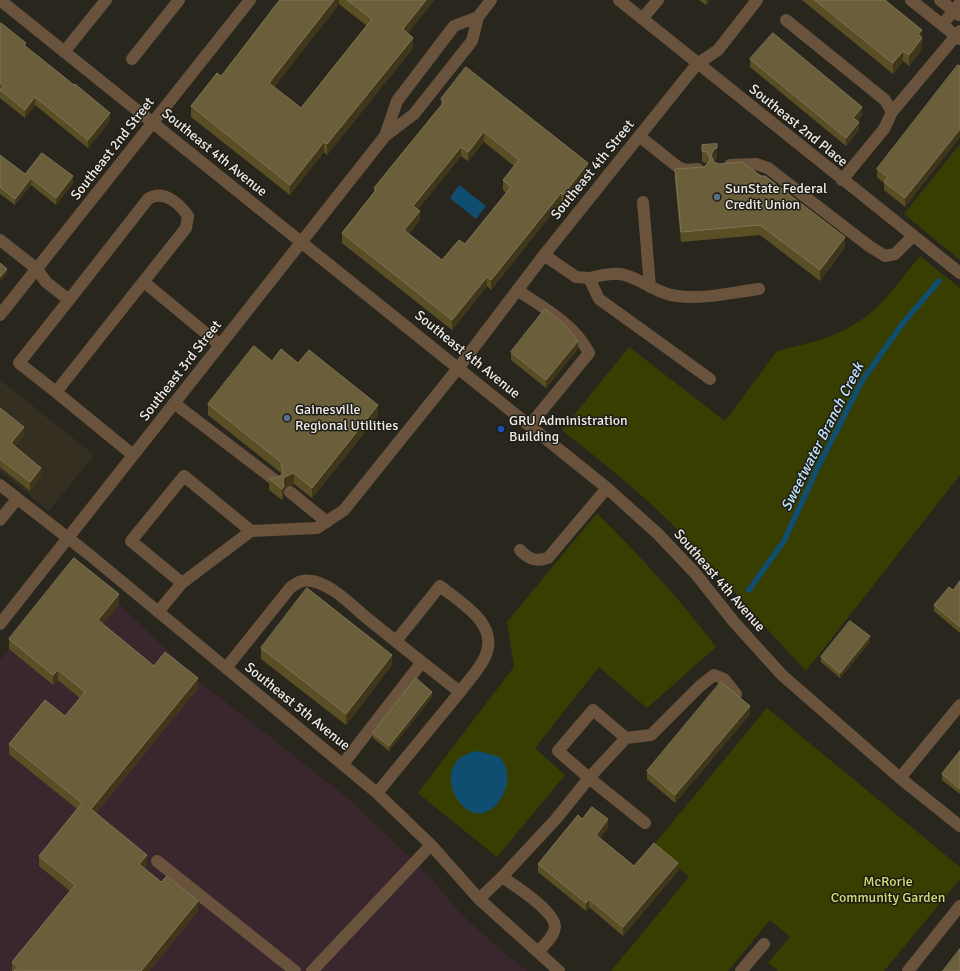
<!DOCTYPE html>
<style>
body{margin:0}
canvas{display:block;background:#29261e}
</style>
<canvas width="960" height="971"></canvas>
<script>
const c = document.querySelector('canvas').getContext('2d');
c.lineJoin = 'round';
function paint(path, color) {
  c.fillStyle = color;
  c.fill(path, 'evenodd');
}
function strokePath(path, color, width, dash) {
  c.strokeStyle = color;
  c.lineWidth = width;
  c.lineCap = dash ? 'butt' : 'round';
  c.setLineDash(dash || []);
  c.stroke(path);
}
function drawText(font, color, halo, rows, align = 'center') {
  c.font = font + ' Signika,sans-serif';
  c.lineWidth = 3;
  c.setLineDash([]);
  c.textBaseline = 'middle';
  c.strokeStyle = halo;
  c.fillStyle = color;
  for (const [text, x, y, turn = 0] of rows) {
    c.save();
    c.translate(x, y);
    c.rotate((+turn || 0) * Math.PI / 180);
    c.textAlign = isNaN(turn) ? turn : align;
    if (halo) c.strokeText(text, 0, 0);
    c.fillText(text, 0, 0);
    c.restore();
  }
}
const built = new Path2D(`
 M0,380L94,455L49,511L0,471Z`);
const industrial = new Path2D(`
 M74,568L119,604L200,682L350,800L428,875L460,913L495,945L527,971H0V660Z`);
const green = new Path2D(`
 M960,144V260L904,214Z
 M920,256L960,288V475L806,671C761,624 721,573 675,527C640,492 601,461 562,430L629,347L725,421L777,351C810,343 844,336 870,313C889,298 904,275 920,256Z
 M597,513C640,556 680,599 716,647L647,708L599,667L535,748L565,775L497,857L418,793L514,667L507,622Z
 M767,708L960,867V879L884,971H778L768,963L790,937L770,920L728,971H611L689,877L652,847Z`);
const water = new Path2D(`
 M459,185L486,206L476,219L450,198Z
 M478,751L500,757C509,770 510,780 503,795C472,852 418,759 478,751Z`);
const stream = new Path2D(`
 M749,590L784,541L818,467L862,381L903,323L939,281`);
const minor = new Path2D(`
 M0,0L607,488L658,534L695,573L734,622L782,675L900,778L960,826
 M619,0L960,273
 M911,0L960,39
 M940,0L959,15
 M642,19L658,0
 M786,20L885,100L892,112L884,129L842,180
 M942,25L960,3
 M64,52L106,0
 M132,59L179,0
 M892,112L960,31
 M385,136L397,101L454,26L478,17
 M639,136L678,167L686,170L698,169
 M730,165L756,164L768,168L869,246L885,256L895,254L913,236
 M643,202L650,287
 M0,240L37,269L46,282L69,300L148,199C163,189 179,203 188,216L186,228L56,392L19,363L69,300
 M544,255L576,277L589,278L599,299L710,379
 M589,278C599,276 609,273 620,274C640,277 656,294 677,296C702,300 734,292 759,289
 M144,282L220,345
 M517,290C543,307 575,325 589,353L530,425
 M0,315L250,0
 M56,392L133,455
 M174,403L276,481
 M0,485L91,556L377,793L431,845L479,899L559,971
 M290,492L327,522
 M0,520L17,499
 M520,550C529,559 535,562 548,558L607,488
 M182,583L251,531L317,528L344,510L459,367L544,255L697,64L718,50L757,0
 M158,612L182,583L131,541L184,476L251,531
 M0,624L385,136L414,114L472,41L478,17L491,0
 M226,668L290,588C298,582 303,579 312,581C333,585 352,606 368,619C399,644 429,668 460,692C468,681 479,670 485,657C500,624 462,604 440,586L396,641
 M626,738L593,710L558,751L589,778L626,738L651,735L700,686L714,675L724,679L736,694
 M343,764L422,662
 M900,778L960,705
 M377,793L460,692
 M157,861L295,971
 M502,877L556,819L589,778L645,823
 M479,899L502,877C514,885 555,911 555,927C554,937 544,945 538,952
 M312,971L431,845
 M741,971L764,944
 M908,971L960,906`);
const wall = new Path2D(`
 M280,0H434L408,33L413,48L327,155L324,152L290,195L191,117V106L221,76ZM339,4L367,26L301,108L274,87Z
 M699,0H710L706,5Z
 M802,0H885L922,38V49L909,66L903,61L893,74Z
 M0,24L110,121L88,148L35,105L25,118L0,98Z
 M750,59L862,115L857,121L859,130L846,146L750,67Z
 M960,66V137L905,207L884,190V183L877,177V169Z
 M441,99L588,172L563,204L561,202L491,290L487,286L452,330L342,243V233L374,192V188L441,105ZM484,142L514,166L503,180V190L506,193L465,244L442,260L409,234L420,220L418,209L461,156L468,161Z
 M702,145L717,159L714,160V162L845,247L820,281L760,235L681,242L675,180V169L704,167L708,164L707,163L702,162Z
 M0,155L25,174L73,183L56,205L31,185L15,205L0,194Z
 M578,349L546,388L511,360V352Z
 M272,361L298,363L378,416L312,498L294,484L284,488V496L282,500L269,490V479L281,476V473L208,415V404Z
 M0,408L24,435L15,446L41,476L30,491L0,467Z
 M960,581V633L934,611V605L953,590Z
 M119,604L103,624L154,666L198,688L96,813L147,865L144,868L198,911L149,971H12V962L70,891L39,866V856L77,809L9,754V744L65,716L80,698L58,680L53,685L9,649V639Z
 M870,642L840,678L821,662V657Z
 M261,648L392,665L346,725L261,659Z
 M432,697L389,751L373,738V733Z
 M750,714L675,803L647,779V771Z
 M960,751V794L942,780V774Z
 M582,819L608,828L600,838L634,866L678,871L623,936L589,907L586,911L538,872V864Z`);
const shadedWall = new Path2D(`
 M334,0H339V4L269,94V83Z
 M426,0H434L403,40V29Z
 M706,0H710L706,5Z
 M922,30V49L909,66V55L918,34Z
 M413,38V48L327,155V144Z
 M903,51V61L893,74V63Z
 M35,97V105L25,118V110Z
 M862,107V115L853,126V118Z
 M110,113V121L88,148V140Z
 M859,122V130L846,146V138Z
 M960,129V137L905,207V198Z
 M484,132V142L468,161V152Z
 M324,142V152L290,195V185Z
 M461,147V156L413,215V206Z
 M717,148V159L714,160L711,166V155L714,149Z
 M588,163V172L563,204V195Z
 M73,176V183L56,205V198Z
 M31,178V185L15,205V199Z
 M561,193V202L491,290V280Z
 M420,211V220L404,240V230Z
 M845,237V247L820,281V270Z
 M7,269V274L0,282V277Z
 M487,277V286L452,330V320Z
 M578,341V349L546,388V380Z
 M378,405V416L312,498V488Z
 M24,427V435L11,451V443Z
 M41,468V476L30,491V482Z
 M294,473V484L284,488V496L282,500V489L283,481L284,477Z
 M119,594V604L98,631V620Z
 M870,636V642L840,678V673Z
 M392,655V665L346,725V714Z
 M58,670V680L53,685V675Z
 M198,678V688L91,819V809Z
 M432,692V697L389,751V746Z
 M750,706V714L675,803V795Z
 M608,819V828L596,843V835Z
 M147,855V865L139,874V864Z
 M678,863V871L623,936V927Z
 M589,899V907L586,911V903Z
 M198,901V911L149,971H141Z`);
const building = new Path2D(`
 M280,0H334L269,83L301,108L372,19L347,0H426L403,29L413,38L327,144L324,142L290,185L191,106L217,73L221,76Z
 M815,0H885L922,30L918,34L922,38L909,55L903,51L893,63Z
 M1,23L26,43L24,45L74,85L75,84L110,113L88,140L35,97L25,110L0,90L4,86L0,83V24Z
 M773,33L862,107L853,118L859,122L846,138L750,59Z
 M958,65L960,66V129L905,198L884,182L888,177L877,169Z
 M466,67L588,163L563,195L561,193L491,280L487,277L452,320L342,233L376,190L374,188L444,102L441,99ZM484,132L519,160L503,180L511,187L465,244L459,240L442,260L404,230L420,211L413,206L461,147L468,152Z
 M717,144V148L714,149L711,155L714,162L719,164L742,162L761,176H765L845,237L820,270L760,225L681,232L675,169L704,167L709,162L710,158L707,152L702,151V145Z
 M42,153L73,176L56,198L31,178L15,199L0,187V155L25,174Z
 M0,263L7,269L0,277Z
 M545,309L565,325L578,341L546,380L511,352Z
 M254,346L272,361L281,349L298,363L309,350L378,405L312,488L294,473L284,477L283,481L284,486L282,489L269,479L272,477L275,478L282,475L283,471L281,465L282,463L208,404Z
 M0,408L24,427L11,443L41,468L30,482L0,459Z
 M74,558L119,594L98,620L154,666L165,652L198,678L91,809L147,855L139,864L161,882L167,876L198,901L141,971H14L18,967L12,962L75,885L39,856L82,803L9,744L45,700L65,716L85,692L58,670L53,675L9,639Z
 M960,581V627L934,605L949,587L953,590Z
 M307,588L392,655L346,714L261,648Z
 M850,621L870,636L840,673L821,657Z
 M416,678L432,692L389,746L373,733Z
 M721,682L750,706L675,795L647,771Z
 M960,751V789L942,774Z
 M592,807L608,819L596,835L634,866L654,843L678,863L623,927L589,899L586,903L538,864L578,815L582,819Z
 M960,949V971H943Z`);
const markers = [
 [717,197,4,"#5c6f8a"],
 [287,418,4,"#5c6f8a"],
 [501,429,4,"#1a4fb4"]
];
const streetNames = [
 ["Southeast 2nd Place",798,126,39],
 ["Southeast 2nd Street",113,149,-52],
 ["Southeast 4th Avenue",214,153,39],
 ["Southeast 4th Street",593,170,-51],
 ["Southeast 4th Avenue",467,355,39],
 ["Southeast 3rd Street",181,371,-52],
 ["Southeast 4th Avenue",719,581,49],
 ["Southeast 5th Avenue",297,707,39]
];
const poiNames = [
 ["SunState Federal",725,189],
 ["Credit Union",725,205],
 ["Gainesville",295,410],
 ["Regional Utilities",295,426],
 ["GRU Administration",509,421],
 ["Building",509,437]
];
const parkNames = [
 ["McRorie",888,882],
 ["Community Garden",888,898]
];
const waterNames = [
 ["Sweetwater Branch Creek",823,437,-63]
];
paint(built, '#342f21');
paint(industrial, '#3a272e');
paint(green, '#383e00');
paint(water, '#0f4e71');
strokePath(stream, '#0f4e71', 5.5);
strokePath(minor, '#6a533c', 12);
paint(wall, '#5a4e25');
paint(shadedWall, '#40371a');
paint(building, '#6a5f3a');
strokePath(building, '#7e7555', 1);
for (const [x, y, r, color] of markers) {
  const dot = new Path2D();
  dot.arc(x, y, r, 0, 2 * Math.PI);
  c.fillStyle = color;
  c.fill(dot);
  strokePath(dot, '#1f1d15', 1.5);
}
drawText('14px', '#edebe6', '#1f1d15', streetNames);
drawText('14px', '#edebe6', '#1f1d15', poiNames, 'left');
drawText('14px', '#cfde73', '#1f1d15', parkNames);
drawText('italic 15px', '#bee4fe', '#1f1d15', waterNames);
</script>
